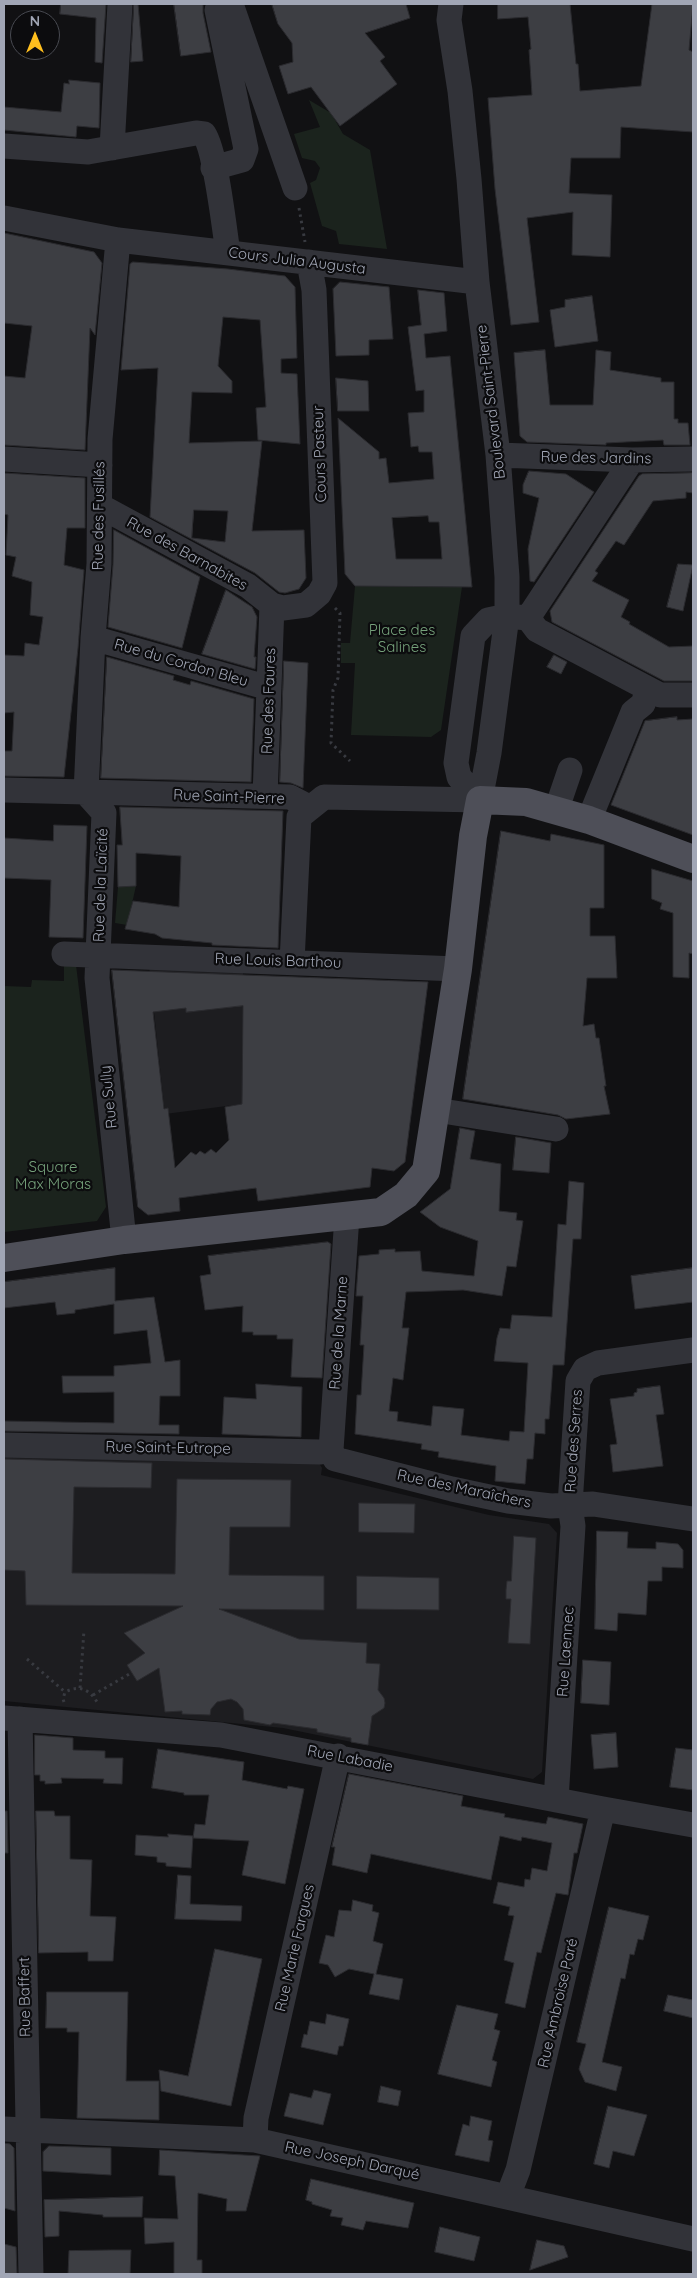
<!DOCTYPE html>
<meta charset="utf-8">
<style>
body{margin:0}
#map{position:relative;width:697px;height:2278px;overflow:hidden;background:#111113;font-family:Quicksand,sans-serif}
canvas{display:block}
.frame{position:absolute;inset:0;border:5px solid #a1a6b5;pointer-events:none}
.north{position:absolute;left:10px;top:10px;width:50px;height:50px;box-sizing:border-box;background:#0c0c0e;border:1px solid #484a51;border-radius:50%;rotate:0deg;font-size:14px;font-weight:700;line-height:20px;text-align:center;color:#a1a6b5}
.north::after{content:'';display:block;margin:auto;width:18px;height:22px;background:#ffbf1e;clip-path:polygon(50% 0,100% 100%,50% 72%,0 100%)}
</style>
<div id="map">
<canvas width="697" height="2278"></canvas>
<div class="frame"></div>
<div class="north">N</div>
</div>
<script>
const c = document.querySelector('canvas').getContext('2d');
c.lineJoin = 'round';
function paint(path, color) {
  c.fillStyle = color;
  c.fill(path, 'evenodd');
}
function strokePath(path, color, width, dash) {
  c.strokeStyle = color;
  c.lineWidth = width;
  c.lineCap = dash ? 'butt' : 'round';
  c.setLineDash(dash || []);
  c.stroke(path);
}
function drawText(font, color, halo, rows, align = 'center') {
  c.font = font + ' Quicksand,sans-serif';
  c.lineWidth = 4.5;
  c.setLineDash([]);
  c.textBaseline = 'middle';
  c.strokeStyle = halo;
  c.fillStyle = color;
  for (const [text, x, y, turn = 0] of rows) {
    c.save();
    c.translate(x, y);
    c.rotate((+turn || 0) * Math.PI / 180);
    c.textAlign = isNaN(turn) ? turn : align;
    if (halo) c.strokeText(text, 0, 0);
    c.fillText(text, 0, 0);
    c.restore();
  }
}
const built = new Path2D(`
 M149,966L243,971L242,1104L165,1114Z
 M4,1452L316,1458L322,1468L321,1475L489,1515L549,1524L557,1533L542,1772L533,1779L283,1728L4,1701Z`);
const green = new Path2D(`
 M309,100L331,113L343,134L370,150L387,249L339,244L336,231L322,226L310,183L316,180L320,168L315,161L302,158L294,134L320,127Z
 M355,586L462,587L441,730L431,737L351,735L355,663H341V643H350Z
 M136,886L127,925L115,923L118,887Z
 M64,965H76L106,1207L97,1221L4,1232V986L31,987L32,980L64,981Z`);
const building = new Path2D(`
 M61,4H106L102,63L95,62L96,18L60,14Z
 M134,4H138L143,61L131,62Z
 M174,4H203V13L211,52L181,56Z
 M272,4H406L410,18L365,33L385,57L380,61L397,84L340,126L311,87L288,94L279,66L293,62L292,43L278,24Z
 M498,4H570L576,64H578L580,91L641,86L652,4H693L689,50L693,52V132L621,127L620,158H571L569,193L612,195L610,257L572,255L573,212L527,218L539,322L511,325L495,189L488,98L532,95L529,50L531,49L528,17L498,19Z
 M69,80L100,83L99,128L77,126L76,137L4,130V107L61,112L64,83L69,84Z
 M4,233L94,252L102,263L95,335L90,328L85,450L4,445V376L25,378L32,326L4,323Z
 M133,262L228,269L285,276L295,287L297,358L281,359V373L297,374L300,444L258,440L256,408L266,407L260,320L223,317L218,366L232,381V393L192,392L189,443L262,441L252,531L304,530L306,578L299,589L285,593L279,592L255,573L150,517L158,368L121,370L130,264ZM194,510L228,511L225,542L192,538Z
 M340,282L389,287L393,339L369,340V355L336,356L333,289Z
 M418,290L444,293L447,331L424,334L426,358L450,356L472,587L355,586L345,574L338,418L379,452V459L386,458L389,483L434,479L432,452H419L418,446L411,447L408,413L424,412V390L416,391L408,327L421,325ZM428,516L429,522H439L442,559H396L392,518Z
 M592,296L598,341L555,347L550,310L565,307V300Z
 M545,350L550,405H593L596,350L611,352L610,370L661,378V382H674V419H678V423H688L690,445H664L663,440L606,443V445L527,442L520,436L514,353Z
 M336,378L368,381L369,411H338Z
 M529,471L566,474L594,492L534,582L530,581L528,549L539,498L523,493V485Z
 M4,473L85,478V528H67L64,565L84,570L78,648L64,777L4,776V751H12L14,712L4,713V655L24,656L25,643L39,645L43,617L30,615L32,582L12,576L16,557L6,555L8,515L4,514Z
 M693,473V493L686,492V498L653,501L624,545L616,541L595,571L598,573L592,581L629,600L621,617L630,622L629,624L669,647L693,646V681H664L552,622L550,611L639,476L642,474Z
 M114,530L200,577L182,648L108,627L113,565Z
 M678,564L693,565L683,611L667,607Z
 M226,590L252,607L257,617L254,657H256L255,669L202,654Z
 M554,655L567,662L561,674L547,667Z
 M107,657L174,676L173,680L190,685L191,681L254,699L251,782L101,778Z
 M284,661L308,663L303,788L291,783L280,782Z
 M677,717V720L693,719V835L611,805L645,721Z
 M120,807L283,811L278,948L212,945V943L162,938L155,934L125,929L133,901L179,907L181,856L136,853V886L118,887L117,845H122Z
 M54,825L87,826L83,938L49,937L51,880L4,878V838L53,841Z
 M501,831L550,841L551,834L604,845V908H590V936H615L617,978H587L583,1026L594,1024L596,1038H599L606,1086H604L610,1114L566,1119L558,1115L463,1099Z
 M652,869L693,881V954L689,953V978L673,977V913L660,909L662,903L652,899Z
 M112,970L428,982L405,1162L394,1171L372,1168L370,1187L258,1201L256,1188L179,1198L180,1211L148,1215L138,1207ZM243,1006L242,1104L225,1107L229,1140L216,1153L211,1149L205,1154L200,1151L196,1155L191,1152L175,1168L168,1108L164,1109L153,1012L186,1008V1012Z
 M460,1128L475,1131L470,1159L501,1164L499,1211L517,1213L516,1220L523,1221L516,1267L507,1266L502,1296L463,1290L406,1292L402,1328H409L403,1380L393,1378L389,1411L398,1412L397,1421L431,1426L433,1406L464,1409L461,1435L509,1441L510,1431L524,1432L528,1363L494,1361L497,1338L500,1328L510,1329L512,1315L552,1317L558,1224L566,1225L569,1181L584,1183L581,1239H573L564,1365H553L549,1419H545V1434L535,1433L533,1459H527L525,1484L495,1481L496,1466L438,1457L439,1452L421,1449L422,1444L355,1434L357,1395H361L364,1345H360L363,1296H356L359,1256L379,1254V1250L395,1249V1252L420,1251L422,1271L474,1276L478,1241L440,1227L420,1212L450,1189Z
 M516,1137L551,1143L549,1173L513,1170Z
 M328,1242L331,1244L322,1378L291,1377L293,1339H277V1335H253V1332H242L243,1306L205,1310L200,1276L211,1274L208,1256Z
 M115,1268V1301L154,1297L165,1362L180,1360V1396H160L159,1425H179V1434L4,1431V1421L114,1423V1392L63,1393L62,1376H114V1366L151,1363L147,1330L114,1334V1304L75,1310V1313L57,1315L55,1302L4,1308V1282Z
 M693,1268V1302L635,1309L631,1276Z
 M256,1384L302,1387L301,1437L222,1434L224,1397L256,1399Z
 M660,1386L664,1414L656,1415L663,1466L613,1472L610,1445L617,1444L610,1399L634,1396V1393L637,1392V1389Z
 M4,1459L152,1463L151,1488L74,1487L72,1573L175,1574L177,1479L291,1480L290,1527H230L229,1575L324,1576V1610L219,1609L299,1639L367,1643L366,1663L380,1664L378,1690L384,1698L385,1703L384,1708L372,1716L368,1745L351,1742V1738L317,1732V1729L273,1723L270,1725L244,1720L243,1709L237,1702L231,1699L217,1702L211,1709L210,1715L182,1714V1711L165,1712L159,1668L137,1681L127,1665L145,1653L124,1633L183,1606L26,1605L25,1571L4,1570Z
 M359,1503L415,1504L414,1533L359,1532Z
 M597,1531L628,1532L627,1548L656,1549V1542L678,1544L683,1550V1568L662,1567V1581H648L646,1615L618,1613L617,1631L595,1629Z
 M514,1536L536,1538L530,1644L508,1643L511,1599H506V1590L507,1581H511Z
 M357,1576L439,1578V1610L357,1609Z
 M583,1660L611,1662L609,1705L581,1703Z
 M616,1733L618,1767L594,1769L591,1735Z
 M35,1735L73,1738V1750L105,1751V1758H123L122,1784L103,1783L104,1779L61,1778L62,1783L45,1784V1781H40V1775H35Z
 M676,1748L693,1750V1790L670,1787Z
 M158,1749L244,1762L242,1780L287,1789L288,1786L304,1789L285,1884L242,1875L249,1841L193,1838L195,1824L205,1825L209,1795H184V1793L152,1788Z
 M349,1774L463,1796L461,1806L505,1814L504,1817L546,1824L548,1817L583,1824L577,1853H574L568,1895L556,1893L541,1953L537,1952L525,2008L505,2003L514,1963L504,1960L514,1916L508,1915L510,1907L493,1903L498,1882L524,1887L525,1879L530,1880L532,1868L547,1871L552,1843L522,1837L521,1841L500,1836L491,1880L371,1854L367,1873L332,1865L335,1847H332Z
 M4,1811H7L8,1853H4Z
 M36,1811H54L55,1816H70V1859L92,1860L90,1916L116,1917L113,1961H88V1952L39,1953Z
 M168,1834L193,1836L191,1868L166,1866V1863L157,1862V1857L135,1855L136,1835L168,1837Z
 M178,1875L191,1876L190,1904L242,1906L241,1921L175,1919Z
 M353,1900L373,1905L372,1911L379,1913L373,1941L383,1944L376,1974L403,1979L399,2000L369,1994L374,1974L349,1969L335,1977L328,1965L319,1963L326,1935L334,1937L339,1910L351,1911Z
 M609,1907L649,1916L643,1940L638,1939L634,1955L630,1954L625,1979L621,1978L602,2062L622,2067L616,2091L585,2082L579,2069L586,2044L577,2042Z
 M215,1949L262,1959L231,2106L161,2091L159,2070L188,2076Z
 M47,1992H128L126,2081H159V2120L77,2118L79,2032H67V2028H46Z
 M668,1995L693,2000V2018L664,2011Z
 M457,2005L498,2014L494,2029L500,2031L492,2060L497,2062L491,2087L438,2074Z
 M327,2014L349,2019L343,2046H339L337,2055L301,2047L304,2034L307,2035L310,2021L325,2024Z
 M381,2086L401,2091L398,2106L378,2102Z
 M314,2090L331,2094L323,2125L284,2116L290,2093L311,2098Z
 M608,2106L647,2115L634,2156L613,2151L609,2168L594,2164Z
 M471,2116L492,2121L488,2140L493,2141L489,2162L455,2155L463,2124L469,2126Z
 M4,2143L10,2144L14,2148L15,2211L4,2208Z
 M49,2146L111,2148V2175L43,2171V2152Z
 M160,2150L260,2156L246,2211H226L227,2199L198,2193L197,2260H202V2274H174V2242L145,2244L144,2218L178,2219L175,2176L159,2175Z
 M311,2179L414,2203L408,2228L366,2221L363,2230L341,2225L343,2218L330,2216L332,2210L312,2204V2202L306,2200Z
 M143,2197L142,2217H103V2215L59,2211V2236L45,2237L44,2200Z
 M440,2227L480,2237L474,2261L435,2252Z
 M537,2240L564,2246L568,2257L530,2270Z
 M4,2244L16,2247L17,2274H4Z
 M111,2250H131L130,2274H68L69,2251Z`);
const path = new Path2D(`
 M299,208L305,242
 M335,608L340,613L338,678L333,690L331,743L350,761
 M27,1659L65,1692
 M80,1688L84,1630
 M93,1695L131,1673
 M64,1702L63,1699L65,1692C81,1684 90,1690 99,1705`);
const minor = new Path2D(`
 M231,4L295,188
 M451,4L449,20L460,91L469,179L477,282L498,455L507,577V616L489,753L480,800
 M4,146L88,152L196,133L204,134C216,152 224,227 228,253
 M112,148L120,4
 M213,168L242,160L246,149L217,10L221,4
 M4,218L118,240L477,282
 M118,240L100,439L99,564L93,638L86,793L104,813L97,978L124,1240
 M498,455L632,460L693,459
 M4,459L100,465
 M100,506L248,586L272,605L283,608L306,605L319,594L325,583L314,290L309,262
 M528,618L632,460
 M93,638L269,688
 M4,790L290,797L309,807
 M265,796L272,605
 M480,800L459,777L456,763L473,636L488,620L507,616L528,618L537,630L660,695H693
 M556,811L570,770
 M589,820L633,712L643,704L648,689
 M64,954L458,969
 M292,962L299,817L324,797L480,800
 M436,1110L556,1129
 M347,1216L331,1450L335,1459L452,1489L508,1501L551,1506L593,1504L693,1519
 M4,1445L320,1452L331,1450
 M4,1718L221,1735L603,1809L693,1825
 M20,1719L31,2274
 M556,1800L573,1526L570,1505L578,1381L585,1369L598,1363L693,1350
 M4,2129L255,2140L693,2239
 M255,2140L256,2118L338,1756
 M508,2196L518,2170L603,1809`);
const major = new Path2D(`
 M4,1258L124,1240L381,1212L406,1195L426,1171L458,969L473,836L480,800L526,802L589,820L693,859`);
const streetNames = [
 ["Cours Julia Augusta",297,261,7],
 ["Boulevard Saint-Pierre",491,402,-97],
 ["Cours Pasteur",320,454,-92],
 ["Rue des Jardins",596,458,1],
 ["Rue des Fusillés",99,516,-89],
 ["Rue des Barnabites",187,554,29],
 ["Rue du Cordon Bleu",181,663,16],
 ["Rue des Faures",269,701,-88],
 ["Rue Saint-Pierre",229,797,2],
 ["Rue de la Laïcité",101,885,-88],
 ["Rue Louis Barthou",278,961,2],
 ["Rue Sully",109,1097,-96],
 ["Rue de la Marne",339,1333,-86],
 ["Rue des Serres",574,1441,-86],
 ["Rue Saint-Eutrope",168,1448,1],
 ["Rue des Maraîchers",464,1489,12],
 ["Rue Laennec",566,1652,-86],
 ["Rue Labadie",350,1759,11],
 ["Rue Marie Fargues",295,1948,-77],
 ["Rue Baffert",25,1997,-91],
 ["Rue Ambroise Paré",558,2003,-77],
 ["Rue Joseph Darqué",352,2161,12]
];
const parkNames = [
 ["Place des",402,630],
 ["Salines",402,647],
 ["Square",53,1167],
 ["Max Moras",53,1184]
];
paint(built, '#1d1d20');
paint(green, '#1b231d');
paint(building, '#3d3e43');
strokePath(building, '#2b2b2f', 1);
strokePath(path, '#383a40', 3, [2.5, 4]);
strokePath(minor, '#323339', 25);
strokePath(major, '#4e4f58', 28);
drawText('15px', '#a1a6b5', '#0c0c0e', streetNames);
drawText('15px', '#76a27b', '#0c0c0e', parkNames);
</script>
